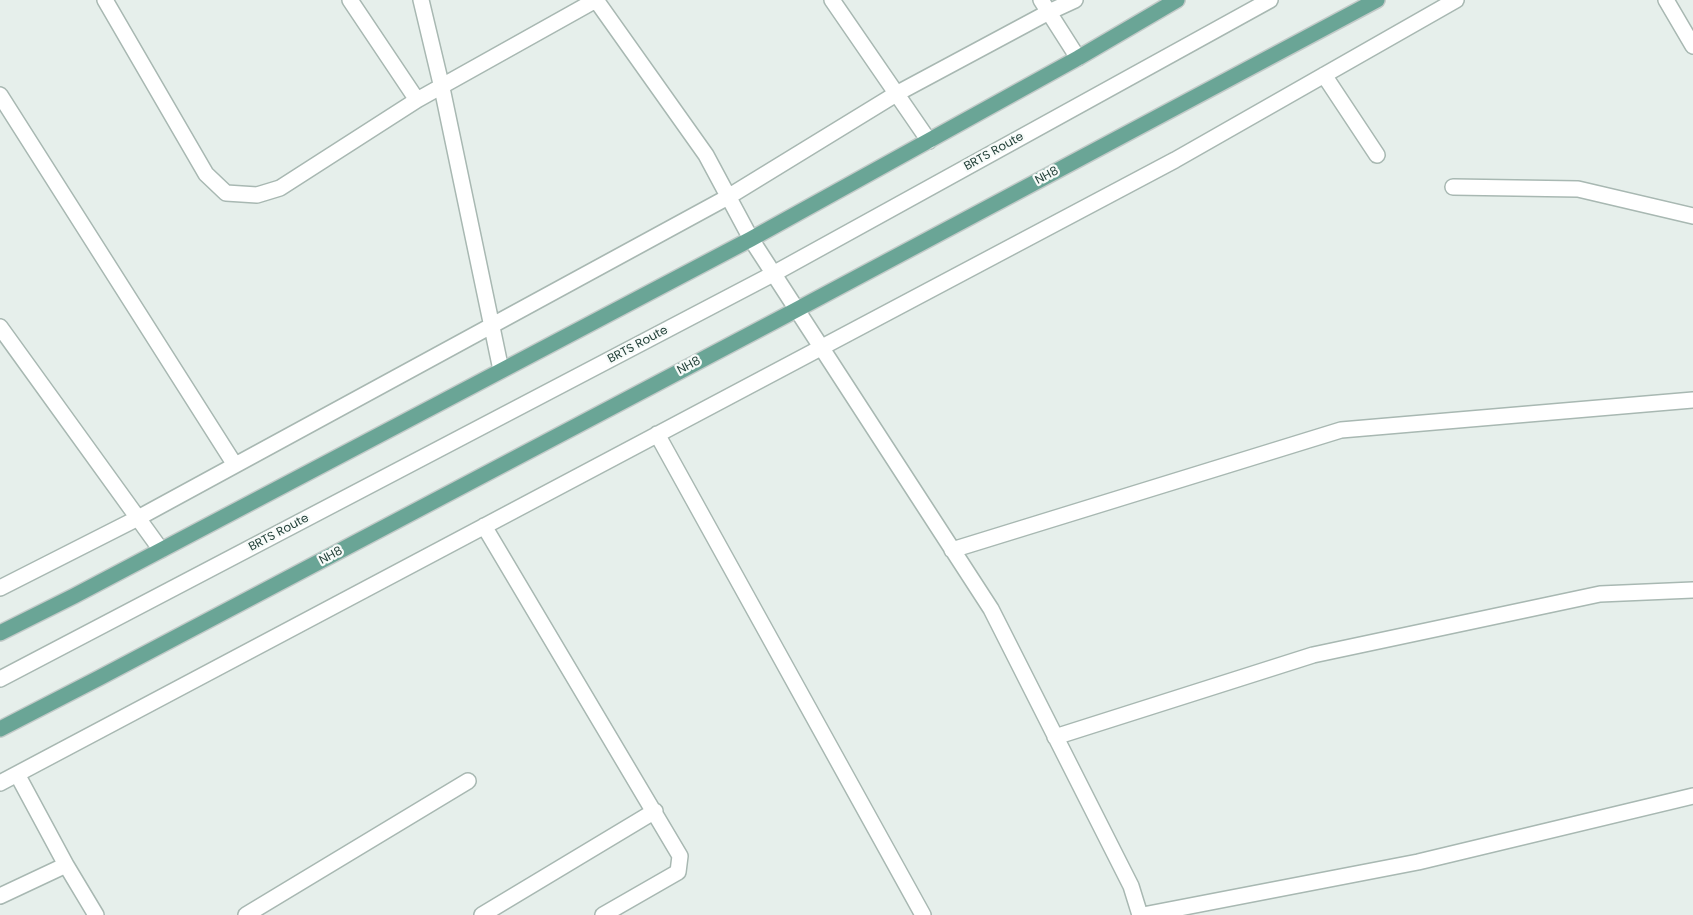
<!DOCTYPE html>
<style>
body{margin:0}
canvas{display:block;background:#e6efeb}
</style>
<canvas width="1693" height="915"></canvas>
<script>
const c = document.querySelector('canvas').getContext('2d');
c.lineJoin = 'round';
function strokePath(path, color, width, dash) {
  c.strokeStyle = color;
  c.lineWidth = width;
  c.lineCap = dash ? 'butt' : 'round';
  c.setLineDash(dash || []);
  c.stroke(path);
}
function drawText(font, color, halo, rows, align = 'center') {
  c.font = font + ' Poppins,sans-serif';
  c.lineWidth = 4.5;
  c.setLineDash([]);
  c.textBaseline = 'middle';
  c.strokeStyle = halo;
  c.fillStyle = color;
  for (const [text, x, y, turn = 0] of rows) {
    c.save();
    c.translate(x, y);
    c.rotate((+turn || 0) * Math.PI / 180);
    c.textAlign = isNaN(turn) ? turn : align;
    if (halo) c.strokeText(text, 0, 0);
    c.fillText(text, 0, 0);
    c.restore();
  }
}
const minor = new Path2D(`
 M105,0L206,174L226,193L257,195L280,188L417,100L596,0
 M350,0L417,100
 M421,0L442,88L501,370
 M596,0L706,155L751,239L991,609L1131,886L1140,915
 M832,0L929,141
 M1041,0L1078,58
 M1666,0L1693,46
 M1324,75L1377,155
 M0,95L235,465
 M1453,187L1578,189L1693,216
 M0,327L161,550
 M657,434L923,915
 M484,526L680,856L678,872L603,915
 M952,550L1341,430L1693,400
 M0,588L138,518L728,197L896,94L1049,12L1075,0
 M0,679L773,274L1270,0
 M1055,737L1313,655L1600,594L1693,590
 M17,774L66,865
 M0,783L1175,160L1456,0
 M0,896L66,865L96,915
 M246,915L468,781
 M482,915L655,811
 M1143,915L1418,862L1693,796`);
const major = new Path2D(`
 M0,633L74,596L751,239L1078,58L1177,0
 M0,729L99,678L796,310L1377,0`);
const streetNames = [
 ["BRTS Route",994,152,-29],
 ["NH8",1047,176,-28],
 ["BRTS Route",638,345,-28],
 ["NH8",689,366,-28],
 ["BRTS Route",279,533,-28],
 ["NH8",331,556,-28]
];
strokePath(minor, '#a8b8b2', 18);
strokePath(major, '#c2cac8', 18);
strokePath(minor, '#fff', 15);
strokePath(major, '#6aa596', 15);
drawText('12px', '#24423a', '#f7fbf9', streetNames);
</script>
